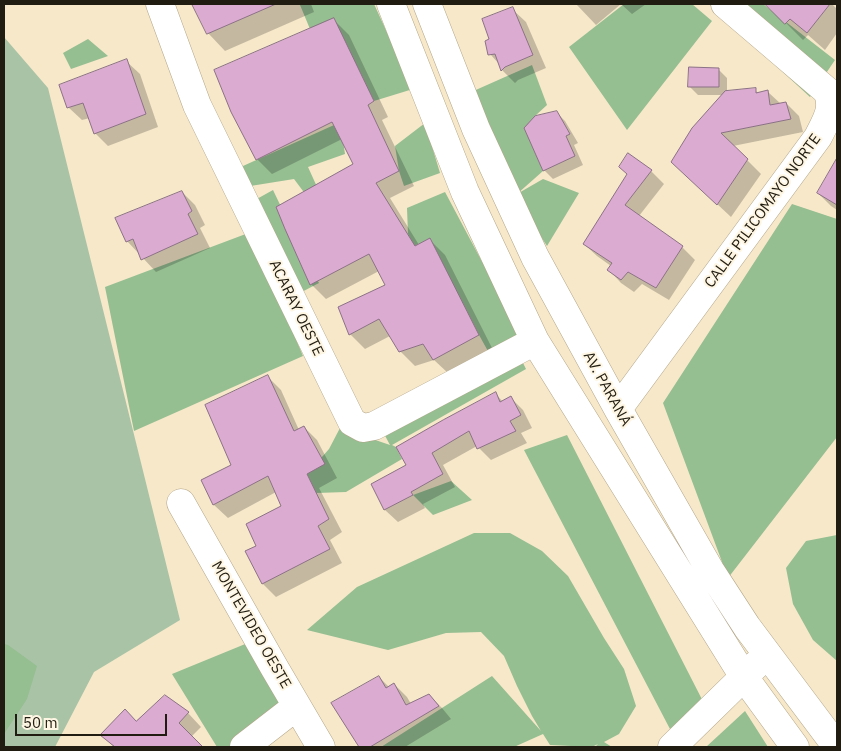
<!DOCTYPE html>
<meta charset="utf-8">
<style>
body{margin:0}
#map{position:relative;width:841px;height:751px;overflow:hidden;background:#f6e8c9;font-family:"IBM Plex Sans",sans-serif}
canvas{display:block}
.frame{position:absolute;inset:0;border:5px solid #211c11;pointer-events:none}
.scale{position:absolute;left:15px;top:714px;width:152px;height:22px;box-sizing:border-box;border:2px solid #211c11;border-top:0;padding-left:6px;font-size:15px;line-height:18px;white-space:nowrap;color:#211c11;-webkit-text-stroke:4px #fef6e3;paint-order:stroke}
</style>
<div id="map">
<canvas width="841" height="751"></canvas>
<div class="frame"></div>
<div class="scale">50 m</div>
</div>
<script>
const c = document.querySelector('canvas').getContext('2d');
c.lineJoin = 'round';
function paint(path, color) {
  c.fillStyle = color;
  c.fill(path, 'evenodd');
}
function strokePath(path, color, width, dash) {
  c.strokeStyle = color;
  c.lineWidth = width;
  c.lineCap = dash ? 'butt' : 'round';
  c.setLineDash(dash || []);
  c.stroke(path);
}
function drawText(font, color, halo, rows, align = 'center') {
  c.font = font + ' "IBM Plex Sans",sans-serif';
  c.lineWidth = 4;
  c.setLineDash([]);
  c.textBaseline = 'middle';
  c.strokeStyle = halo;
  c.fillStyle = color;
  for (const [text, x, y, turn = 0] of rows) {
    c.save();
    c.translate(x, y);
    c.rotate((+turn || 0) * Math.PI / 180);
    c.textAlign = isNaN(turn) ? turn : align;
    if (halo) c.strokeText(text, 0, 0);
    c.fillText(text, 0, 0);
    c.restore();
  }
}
const green = new Path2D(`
 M4,37L48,88L180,620L94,672L55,747H4Z`);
const forest = new Path2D(`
 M301,4H374L413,89L374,101L334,19L310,29L300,5Z
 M624,4H692L712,21L627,130L569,47Z
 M709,4H763L835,60L810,97Z
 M88,39L108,56L71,69L63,53Z
 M532,65L547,105L535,116L525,128L543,171L517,194L543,179L579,193L547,246L515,197L469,93Z
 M354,116L343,141L345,154L308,167L318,189L306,195L294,179L244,187L243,166Z
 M425,123L440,173L404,186L399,171L395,146Z
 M273,190L295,236L319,283L296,295L255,200Z
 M445,192L521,335L489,353L479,335L430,239L414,246L408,234L407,208Z
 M792,204L837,219V437L728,578L663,403Z
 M251,232L303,356L134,431L105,287Z
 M519,355L526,369L392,445L396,447L402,459L346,492L316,493L307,474L329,449L340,428L390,445L382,430Z
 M567,435L712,719L670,729L524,450Z
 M451,481L472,500L433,515L413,495Z
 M474,533H510L542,551L568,576L604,638L624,669L636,706L619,734L604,742L612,747H595L598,744L592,747L550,745L543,734L514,747H381L492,676L541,731L532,716L517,686L504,656L481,632L446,633L388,650L307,630L357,587Z
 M837,535V661L813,640L793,604L786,568L806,541Z
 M255,640L291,704L236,747H217L172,674Z
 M4,644L8,645L37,666L27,699L4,734Z
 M745,711L768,747H706Z`);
const shadow = new Path2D(`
 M202,4H311L314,12L225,51L208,33L195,6Z
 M576,4H621L596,25Z
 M621,4H646L632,14Z
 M772,4H832L837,9V33L825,50L808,35L803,40L772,9L775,6Z
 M512,9L526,22L546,68L518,80L515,83L502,70L500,65L490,54Z
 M334,20L349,35L388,117L382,120L414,186L390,198L419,245L430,240L445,255L493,350L449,374L434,360L415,366L400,351L390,336L365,349L350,334L386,285L379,271L326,299L311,284L355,164L342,139L272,174L257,159Z
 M126,61L140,74L158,127L108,146L95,133L90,118L82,120L68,107Z
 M718,69L727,78V92L755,90L759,94L768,92L781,104L786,103L799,116L803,132L733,146L761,174L731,217L686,175L723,95H698L689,86Z
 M556,112L565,121L578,143L574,145L583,165L553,179L544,170Z
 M837,160V210L831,206L818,193Z
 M651,171L664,184L639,216L682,247L695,260L669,300L642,284L634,292L621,283L609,270L611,266L597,256L584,244Z
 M182,192L195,205L205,225L200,228L210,248L156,272L127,241Z
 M268,377L281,390L299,430L304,427L317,440L337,478L319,488L342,532L330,540L342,563L276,597L263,584L257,546L282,506L276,492L228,518L214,505L203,481L232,465Z
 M496,394L503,402L511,398L523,410L532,428L521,433L527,443L491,460L477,446L443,465L455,487L423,504L425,508L398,522L385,510L373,484L407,466Z
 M379,677L389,687L394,684L407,697L411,704L429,695L442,708L451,719L405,747H361L333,704Z
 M165,696L188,713L201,727L191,737L201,747H114L101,735L136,722Z`);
const building = new Path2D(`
 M192,4H276L207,34Z
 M765,4H830L807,33L790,19L785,24Z
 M513,7L533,55L505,67L501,71L495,54L488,55L485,41L489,39L482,19Z
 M334,18L374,101L368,105L399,171L376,183L415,246L430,238L479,335L433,360L423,344L399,352L379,319L349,335L338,307L385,285L369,254L310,285L285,229L276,207L353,164L332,122L256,160L231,112L214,70Z
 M127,59L146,114L94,134L83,103L67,108L59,85Z
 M689,67L719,68V87H688Z
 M756,88V93L768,90L770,105L786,102L791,119L721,133L748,159L717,205L671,162L692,128L725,91Z
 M557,111L570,134L566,136L575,156L543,171L524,128L535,116Z
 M628,153L652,170L625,205L683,246L656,288L628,272L621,280L607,270L612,263L583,244L627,174L619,167Z
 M837,158V205L817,193Z
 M182,191L192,211L188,214L198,234L141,260L133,239L126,242L115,218Z
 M268,375L294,431L304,426L325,464L307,474L329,519L318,526L330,549L262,584L245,551L256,546L246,524L281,506L268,476L213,505L201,480L231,465L205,405Z
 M496,392L500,402L511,396L521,415L510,421L516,431L477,449L469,431L432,453L443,474L411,492L413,495L384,510L371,484L406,465L396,447L443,420Z
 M379,676L386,688L394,683L406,705L429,694L439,706L370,747H359L331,703Z
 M165,695L189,712L179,723L203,747H115L100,735L125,709L136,721Z`);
const minor = new Path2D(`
 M160,4L197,105L352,422L363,428L374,426L535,341
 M391,4L465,192L535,341L744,677L795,747
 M427,4L476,129L535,257L618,409L710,570L747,627L837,747
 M618,409L818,137C826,121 835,108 827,91L725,4
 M181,503L274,667L321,747
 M244,747L297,706
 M672,747L757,664`);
const streetNames = [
 ["CALLE PILICOMAYO NORTE",763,211,-54],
 ["ACARAY OESTE",296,308,64],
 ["AV. PARANÁ",607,389,61],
 ["MONTEVIDEO OESTE",251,625,60]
];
paint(green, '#a9c3a6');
paint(forest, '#95be91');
paint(shadow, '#0003');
paint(building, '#dcabd2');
strokePath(building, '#8b7185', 1);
strokePath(minor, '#b3a588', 29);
strokePath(minor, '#fff', 28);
drawText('15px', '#211c11', '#fef6e3', streetNames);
</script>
